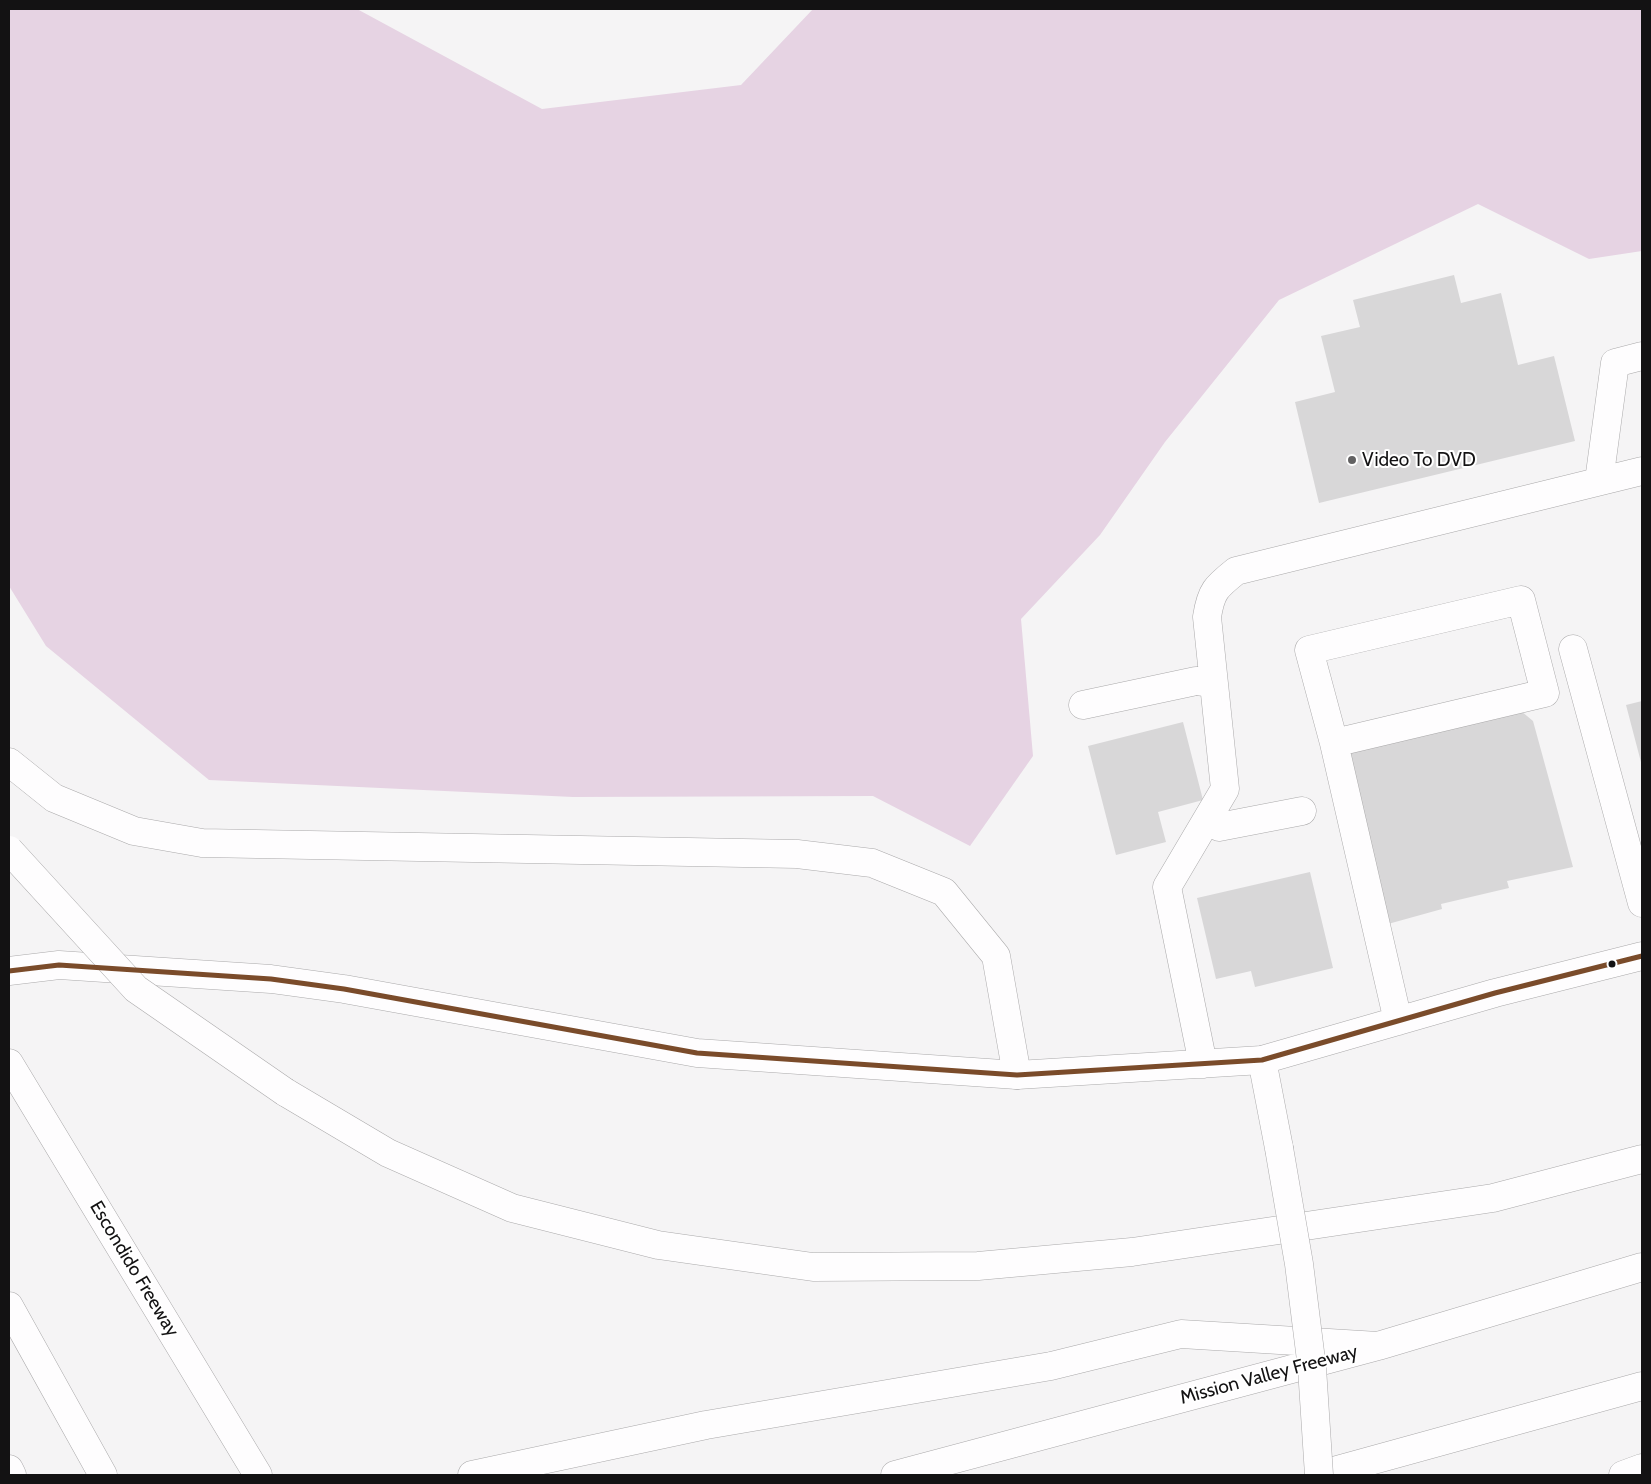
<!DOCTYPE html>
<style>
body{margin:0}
#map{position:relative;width:1651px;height:1484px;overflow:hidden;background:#f5f4f5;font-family:Cabin,sans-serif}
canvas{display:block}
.frame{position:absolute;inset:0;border:10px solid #131213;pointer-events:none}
</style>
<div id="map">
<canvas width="1651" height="1484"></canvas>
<div class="frame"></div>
</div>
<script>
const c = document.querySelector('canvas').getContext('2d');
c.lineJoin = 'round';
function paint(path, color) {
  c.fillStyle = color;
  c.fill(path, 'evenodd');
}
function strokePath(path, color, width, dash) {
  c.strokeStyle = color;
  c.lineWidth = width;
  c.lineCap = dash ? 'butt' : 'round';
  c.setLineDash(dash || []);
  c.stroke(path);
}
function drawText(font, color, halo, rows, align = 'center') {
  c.font = font + ' Cabin,sans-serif';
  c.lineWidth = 4;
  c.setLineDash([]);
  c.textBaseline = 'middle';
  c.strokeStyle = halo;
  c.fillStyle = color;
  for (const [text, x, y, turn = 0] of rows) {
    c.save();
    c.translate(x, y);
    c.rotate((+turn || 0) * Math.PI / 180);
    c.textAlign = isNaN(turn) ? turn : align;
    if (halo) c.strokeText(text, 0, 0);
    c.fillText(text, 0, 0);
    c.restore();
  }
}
const green = new Path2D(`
 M9,9H357L542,109L741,85L813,9H1642V251L1589,259L1478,204L1279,300L1165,442L1100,535L1021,619L1033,756L970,846L873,796L573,797L209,780L46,646L9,586Z`);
const building = new Path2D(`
 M1454,275L1461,303L1501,293L1518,365L1554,356L1575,441L1319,503L1295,402L1335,392L1321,336L1360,327L1353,300Z
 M1642,701V766L1626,705Z
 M1521,711L1533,721L1573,867L1507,881L1509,888L1441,904L1442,909L1388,924L1348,751Z
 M1183,722L1203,800L1158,812L1166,842L1116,855L1088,746Z
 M1310,872L1333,968L1255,987L1251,971L1216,979L1197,898Z`);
const minor = new Path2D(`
 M1599,481L1615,363L1642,356
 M1573,649L1642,903
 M1083,705L1196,681L1214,683
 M1334,743L1545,693L1521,600L1309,650L1334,743L1398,1021
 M1207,820L1219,827L1302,811
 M9,971L59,965L271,979L344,989L697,1053L1017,1075L1262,1060L1495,993L1642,956
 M1203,1064L1167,887L1225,789L1207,617C1211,591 1216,587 1236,571L1642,471`);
const highway = new Path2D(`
 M9,762L54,798L134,831L202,843L797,854L872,863L944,892L996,956L1017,1075
 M1262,1060L1279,1148
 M9,1063L258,1475
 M285,1092L388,1153L512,1208L658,1245L813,1267L978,1266L1132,1252L1493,1198L1642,1159
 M9,1306L103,1475
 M9,1469L12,1475
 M472,1475L706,1425L1051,1366L1181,1334L1378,1346
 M895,1475L1378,1346L1642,1267
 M1319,1475L1642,1386
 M1623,1475L1642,1468`);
const highwayBridge = new Path2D(`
 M9,850L136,989L285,1092
 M1279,1148L1299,1264L1312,1368L1319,1475`);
const bus1 = new Path2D(`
 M9,971L59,965L271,979L344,989L697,1053L1017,1075L1262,1060L1495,993L1642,956`);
const markers = [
 [1352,460,5,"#626162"],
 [1612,964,4.5,"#131213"]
];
const poiNames = [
 ["Video To DVD",1362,460]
];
const streetNames = [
 ["Escondido Freeway",134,1269,59],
 ["Mission Valley Freeway",1269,1375,-15]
];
paint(green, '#e6d3e3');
paint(building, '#d8d7d8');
strokePath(minor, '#aaa9aa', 29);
strokePath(highway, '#aaa9aa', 29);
strokePath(minor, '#fefdfe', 28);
strokePath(highway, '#fefdfe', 28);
strokePath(highwayBridge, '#aaa9aa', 29, []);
strokePath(highwayBridge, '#fefdfe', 28);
strokePath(bus1, '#7a4b2a', 5);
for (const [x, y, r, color] of markers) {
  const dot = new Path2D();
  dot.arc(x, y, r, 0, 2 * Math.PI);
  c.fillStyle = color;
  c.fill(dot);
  strokePath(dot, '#fff', 2);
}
drawText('19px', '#131213', '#fff', poiNames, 'left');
drawText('19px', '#131213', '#fff', streetNames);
</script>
